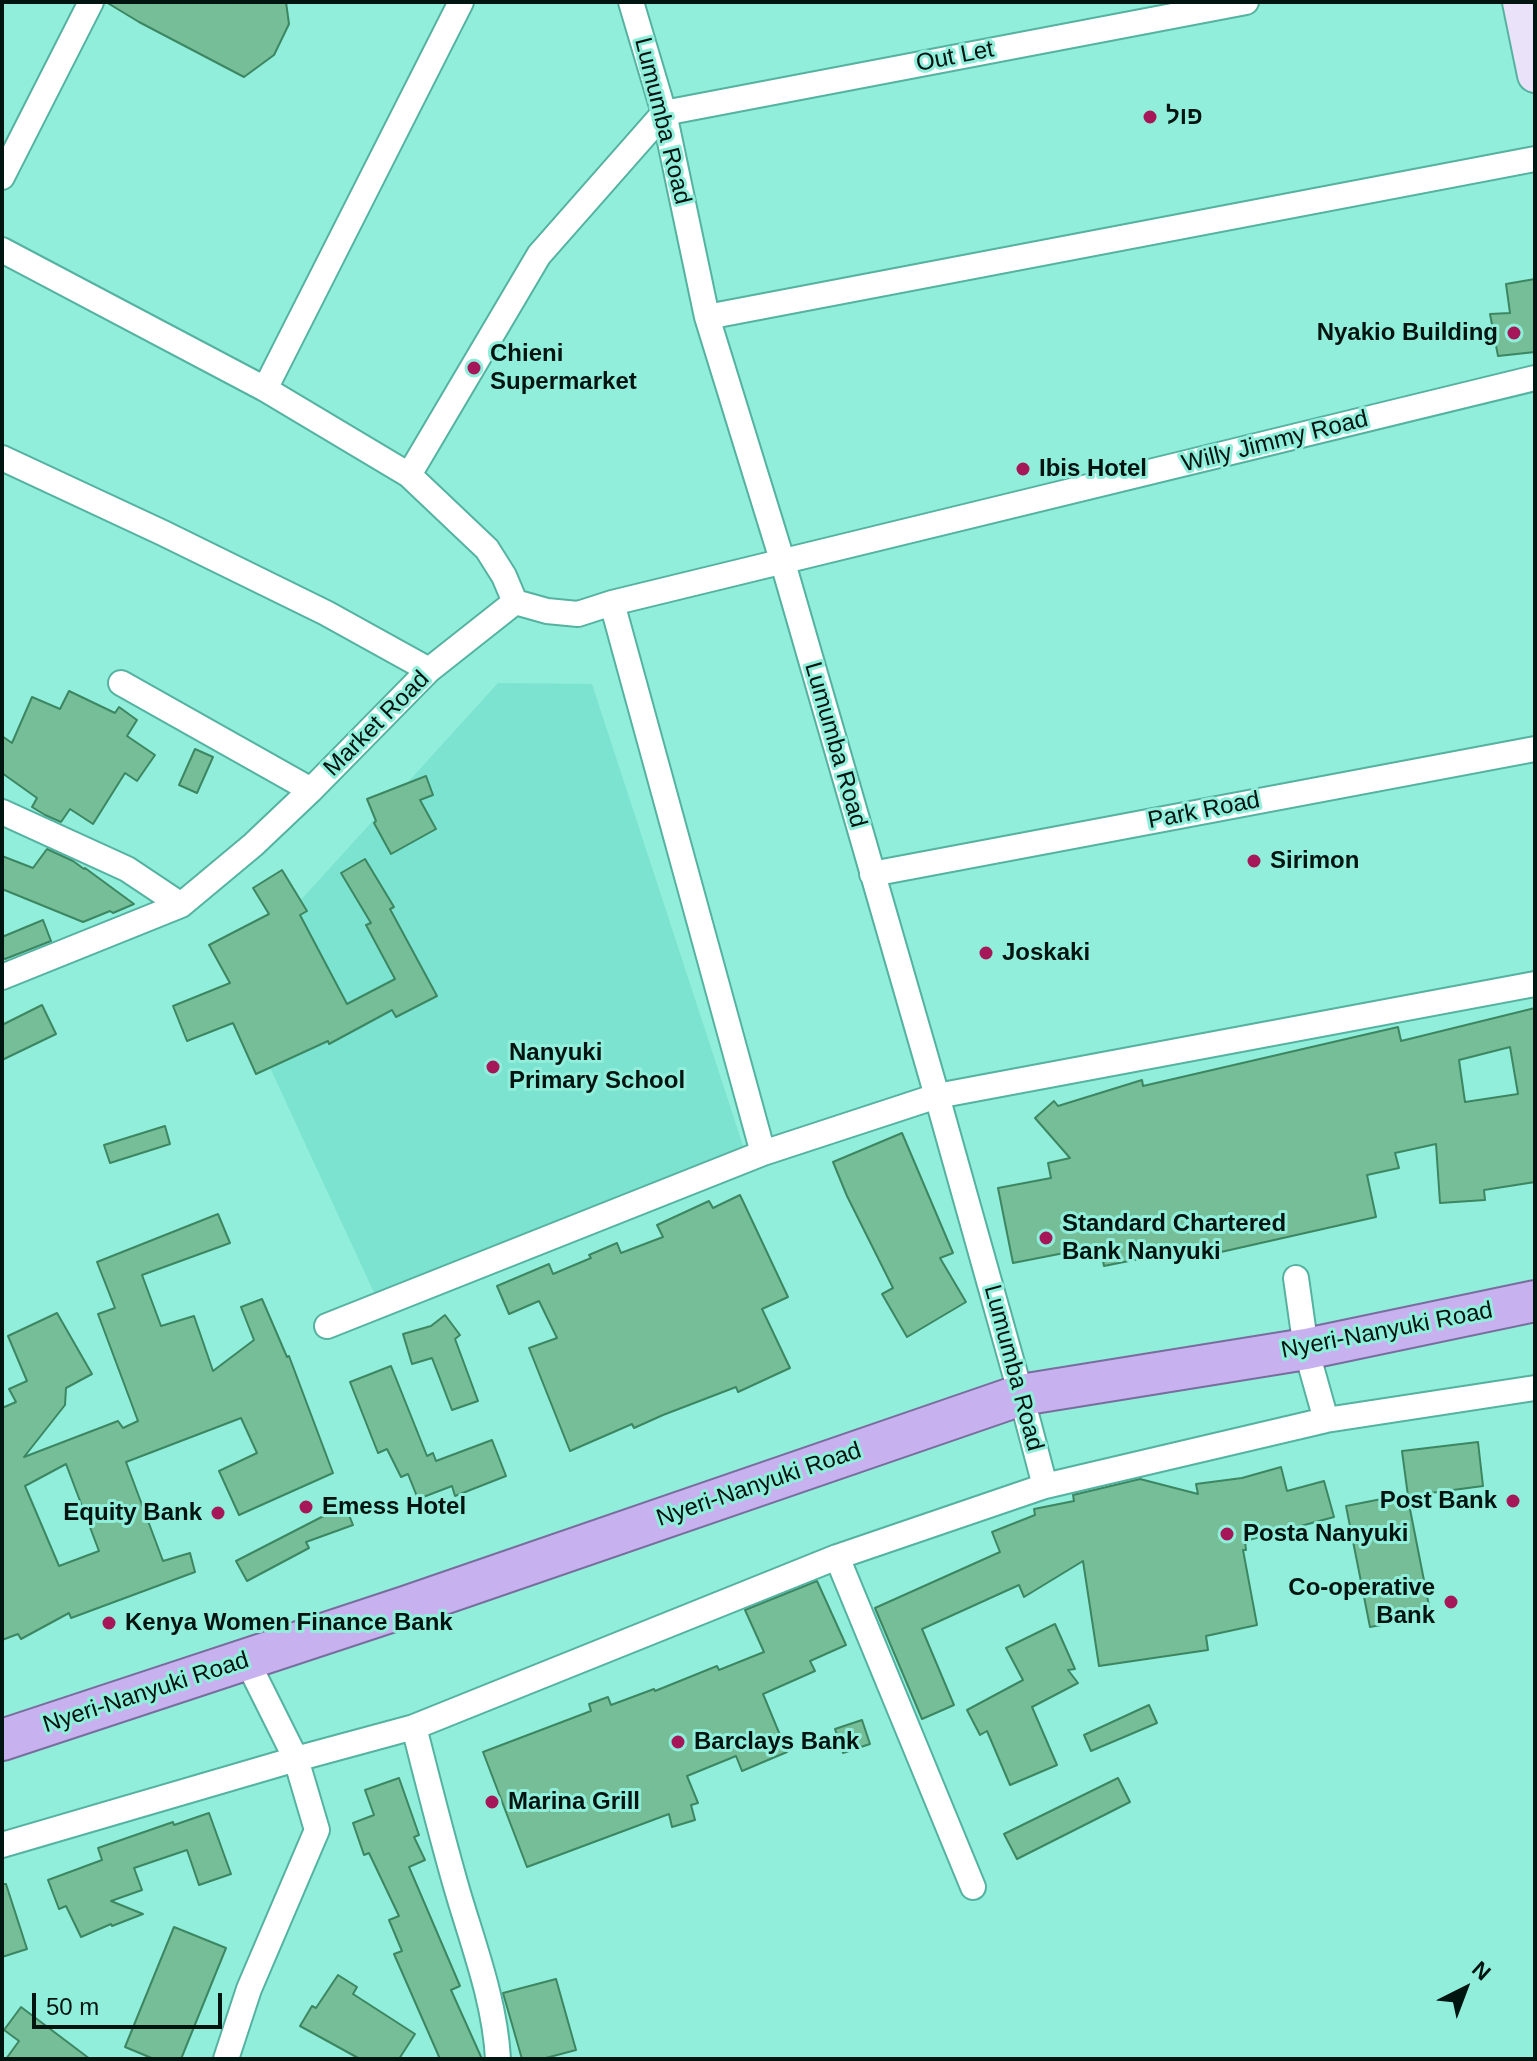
<!DOCTYPE html>
<meta charset="utf-8">
<style>
body{margin:0}
#map{position:relative;width:1537px;height:2061px;overflow:hidden;background:#91eedb;font-family:Arial,sans-serif}
canvas{display:block}
.frame{position:absolute;inset:0;border:4px solid #001410;pointer-events:none}
.north{position:absolute;left:1425px;top:1949px;width:80px;height:80px;-webkit-text-stroke:6px #91eedb;paint-order:stroke;rotate:42deg;font-size:22px;font-weight:700;line-height:32px;text-align:center;color:#001410}
.north::after{content:'';display:block;margin:auto;width:28px;height:36px;background:#001410;clip-path:polygon(50% 0,100% 100%,50% 72%,0 100%)}
.scale{position:absolute;left:32px;top:1993px;width:190px;height:36px;box-sizing:border-box;border:4px solid #001410;border-top:0;padding-left:10px;font-size:24px;line-height:28px;white-space:nowrap;color:#001410;-webkit-text-stroke:6px #91eedb;paint-order:stroke}
</style>
<div id="map">
<canvas width="1537" height="2061"></canvas>
<div class="frame"></div>
<div class="north">N</div>
<div class="scale">50 m</div>
</div>
<script>
const c = document.querySelector('canvas').getContext('2d');
c.lineJoin = 'round';
function paint(path, color) {
  c.fillStyle = color;
  c.fill(path, 'evenodd');
}
function strokePath(path, color, width, dash) {
  c.strokeStyle = color;
  c.lineWidth = width;
  c.lineCap = dash ? 'butt' : 'round';
  c.setLineDash(dash || []);
  c.stroke(path);
}
function drawText(font, color, halo, rows, align = 'center') {
  c.font = font + ' Arial,Heebo,sans-serif';
  c.lineWidth = 6;
  c.setLineDash([]);
  c.textBaseline = 'middle';
  c.strokeStyle = halo;
  c.fillStyle = color;
  for (const [text, x, y, turn = 0] of rows) {
    c.save();
    c.translate(x, y);
    c.rotate((+turn || 0) * Math.PI / 180);
    c.textAlign = isNaN(turn) ? turn : align;
    if (halo) c.strokeText(text, 0, 0);
    c.fillText(text, 0, 0);
    c.restore();
  }
}
const built = new Path2D(`
 M498,683L592,684L746,1155L377,1299L229,979Z`);
const building = new Path2D(`
 M106,2H286L289,24L274,55L244,77L139,22Z
 M1535,279V352L1498,356L1490,314L1510,313L1506,284Z
 M69,691L115,713L119,707L137,720L127,736L155,755L137,781L125,773L93,824L70,809L61,822L45,815L32,807L37,798L2,773V736L12,743L32,697L60,709Z
 M195,749L213,757L197,793L179,785Z
 M426,776L433,795L420,800L436,829L391,854L374,823L376,821L367,799Z
 M47,849L73,861L84,869L85,868L134,904L113,913L110,911L83,922L2,889V856L33,868Z
 M365,859L394,907L390,909L437,996L396,1017L392,1010L329,1044L328,1041L256,1074L233,1023L187,1041L173,1006L230,983L209,945L269,914L253,888L282,870L307,911L300,915L347,1004L395,979L366,925L371,923L341,873Z
 M43,920L51,941L5,959L2,957V937Z
 M42,1005L56,1034L2,1060V1025Z
 M1535,1008V1182L1484,1190L1485,1200L1440,1203L1436,1144L1395,1153L1399,1168L1367,1175L1376,1217L1221,1252L1219,1243L1104,1266L1100,1246L1013,1263L998,1188L1051,1178L1048,1163L1070,1158L1035,1118L1054,1101L1058,1106L1142,1080L1143,1086L1398,1027L1401,1041ZM1510,1047L1518,1094L1465,1102L1459,1060Z
 M165,1126L170,1144L110,1163L104,1145Z
 M902,1133L953,1253L940,1258L966,1302L907,1337L882,1294L893,1288L847,1196L833,1162Z
 M740,1195L788,1297L762,1309L790,1368L738,1392L736,1387L663,1415L634,1428L632,1424L570,1451L529,1348L557,1338L539,1301L509,1314L497,1286L549,1264L553,1274L591,1258L589,1255L617,1243L621,1253L663,1237L657,1225L709,1201L713,1208Z
 M218,1214L230,1243L142,1275L161,1326L194,1316L213,1371L254,1340L241,1307L262,1299L287,1357L289,1356L333,1473L239,1515L219,1471L257,1453L241,1418L126,1462L163,1561L190,1553L195,1572L71,1618L69,1613L21,1639L18,1634L2,1640V1408L16,1402L9,1389L27,1381L8,1336L57,1313L92,1374L66,1388L65,1405L24,1457L118,1421L123,1428L138,1421L98,1314L115,1308L97,1262ZM66,1464L99,1551L59,1566L25,1486Z
 M445,1315L460,1335L455,1339L478,1401L452,1410L432,1358L412,1364L403,1334L431,1326Z
 M391,1366L427,1456L433,1453L436,1461L492,1440L506,1476L455,1496L452,1486L418,1499L408,1474L401,1477L387,1449L378,1453L350,1382Z
 M1478,1442L1483,1486L1408,1496L1402,1451Z
 M1281,1467L1287,1491L1324,1481L1334,1517L1245,1541L1246,1550H1243L1257,1625L1206,1636L1208,1650L1099,1666L1083,1561L1024,1597L1019,1585L922,1629L954,1705L922,1719L875,1608L1000,1552L992,1532L1035,1515L1034,1509L1074,1501L1073,1495L1140,1479L1198,1494L1196,1484L1242,1478Z
 M1407,1494L1431,1616L1370,1627L1346,1506Z
 M345,1505L353,1525L306,1542L309,1548L247,1581L236,1561Z
 M817,1581L846,1645L810,1661L815,1671L763,1694L787,1752L742,1771L736,1756L687,1776L698,1803L691,1805L695,1820L672,1827L669,1814L527,1867L483,1752L591,1711L589,1704L608,1697L611,1705L654,1689L655,1691L717,1666L719,1670L764,1652L745,1610Z
 M1055,1624L1075,1669L1068,1670L1078,1683L1032,1707L1057,1765L1010,1785L987,1731L980,1735L967,1710L1023,1680L1006,1648Z
 M1149,1705L1157,1723L1091,1751L1084,1735Z
 M862,1720L870,1744L843,1753L835,1729Z
 M399,1778L419,1835L414,1837L425,1860L409,1867L460,1986L451,1990L482,2059H440L394,1954L402,1951L389,1920L399,1916L369,1853L364,1855L353,1823L374,1815L365,1790Z
 M1118,1778L1130,1802L1017,1859L1004,1834Z
 M209,1813L231,1874L199,1885L187,1850L134,1868L142,1890L111,1901L143,1914L112,1926L111,1924L81,1937L66,1906L59,1909L48,1880L102,1860L98,1848L173,1822L174,1825Z
 M2,1884H6L27,1949L2,1957Z
 M174,1927L226,1948L181,2059H154L125,2047Z
 M338,1975L357,1987L353,1994L415,2034L399,2059H360L300,2026L312,2006L316,2008Z
 M556,1979L576,2050L542,2059H522L503,1993Z
 M21,2007L90,2059H6L19,2041L4,2030Z`);
const minor = new Path2D(`
 M631,2L664,113L707,317L783,563L937,1096L1021,1395L1045,1486
 M2,177L91,2
 M2,250L265,389L409,475L487,549L504,576L515,602
 M707,317L1535,159
 M265,389L461,2
 M2,458L163,533L326,613L429,670
 M409,475L539,255L664,113L1246,2
 M612,603L763,1153
 M121,683L311,790
 M2,812L127,869L181,905
 M872,874L1535,749
 M2,977L181,905L253,845L311,790L429,670L515,602L547,611L578,614L612,603L1535,378
 M1296,1278L1306,1349L1326,1420
 M327,1326L763,1153L937,1096L1535,984
 M837,1557L973,1887
 M414,1727C428,1782 442,1838 458,1893C474,1947 495,2002 498,2059
 M2,1845L296,1759L414,1727L837,1557L1045,1486L1326,1420L1535,1388
 M226,2059L249,1989L317,1830L296,1759L246,1659`);
const secondary = new Path2D(`
 M1520,2L1535,75`);
const trunk = new Path2D(`
 M2,1740L405,1607L1021,1395L1306,1349L1535,1301`);
const markers = [
 [1150,117,8,"#a51759"],
 [1514,333,8,"#a51759"],
 [474,368,8,"#a51759"],
 [1023,469,8,"#a51759"],
 [1254,861,8,"#a51759"],
 [986,953,8,"#a51759"],
 [493,1067,8,"#a51759"],
 [1046,1238,8,"#a51759"],
 [1513,1501,8,"#a51759"],
 [306,1507,8,"#a51759"],
 [218,1513,8,"#a51759"],
 [1227,1534,8,"#a51759"],
 [1451,1602,8,"#a51759"],
 [109,1623,8,"#a51759"],
 [678,1742,8,"#a51759"],
 [492,1802,8,"#a51759"]
];
const streetNames = [
 ["Out Let",955,57,-11],
 ["Lumumba Road",662,121,76],
 ["Willy Jimmy Road",1275,442,-14],
 ["Market Road",377,724,-45],
 ["Lumumba Road",835,745,74],
 ["Park Road",1204,811,-11],
 ["Nyeri-Nanyuki Road",1387,1331,-11],
 ["Lumumba Road",1013,1368,75],
 ["Nyeri-Nanyuki Road",759,1485,-19],
 ["Nyeri-Nanyuki Road",146,1693,-18]
];
const poiNames = [
 ["פול",1166,117],
 ["Nyakio Building",1498,333,"right"],
 ["Chieni",490,354],
 ["Supermarket",490,382],
 ["Ibis Hotel",1039,469],
 ["Sirimon",1270,861],
 ["Joskaki",1002,953],
 ["Nanyuki",509,1053],
 ["Primary School",509,1081],
 ["Standard Chartered",1062,1224],
 ["Bank Nanyuki",1062,1252],
 ["Post Bank",1497,1501,"right"],
 ["Emess Hotel",322,1507],
 ["Equity Bank",202,1513,"right"],
 ["Posta Nanyuki",1243,1534],
 ["Co-operative",1435,1588,"right"],
 ["Bank",1435,1616,"right"],
 ["Kenya Women Finance Bank",125,1623],
 ["Barclays Bank",694,1742],
 ["Marina Grill",508,1802]
];
paint(built, '#7be3cf');
paint(building, '#75be98');
strokePath(building, '#3c8662', 2);
strokePath(minor, '#55b2a1', 28);
strokePath(secondary, '#55b2a1', 38);
strokePath(trunk, '#786e9e', 44);
strokePath(minor, '#fff', 24);
strokePath(secondary, '#eae2f9', 34);
strokePath(trunk, '#c7b2ef', 40);
for (const [x, y, r, color] of markers) {
  const dot = new Path2D();
  dot.arc(x, y, r, 0, 2 * Math.PI);
  c.fillStyle = color;
  c.fill(dot);
  strokePath(dot, '#91eedb', 3);
}
drawText('24px', '#001410', '#91eedb', streetNames);
drawText('bold 24px', '#001410', '#91eedb', poiNames, 'left');
</script>
